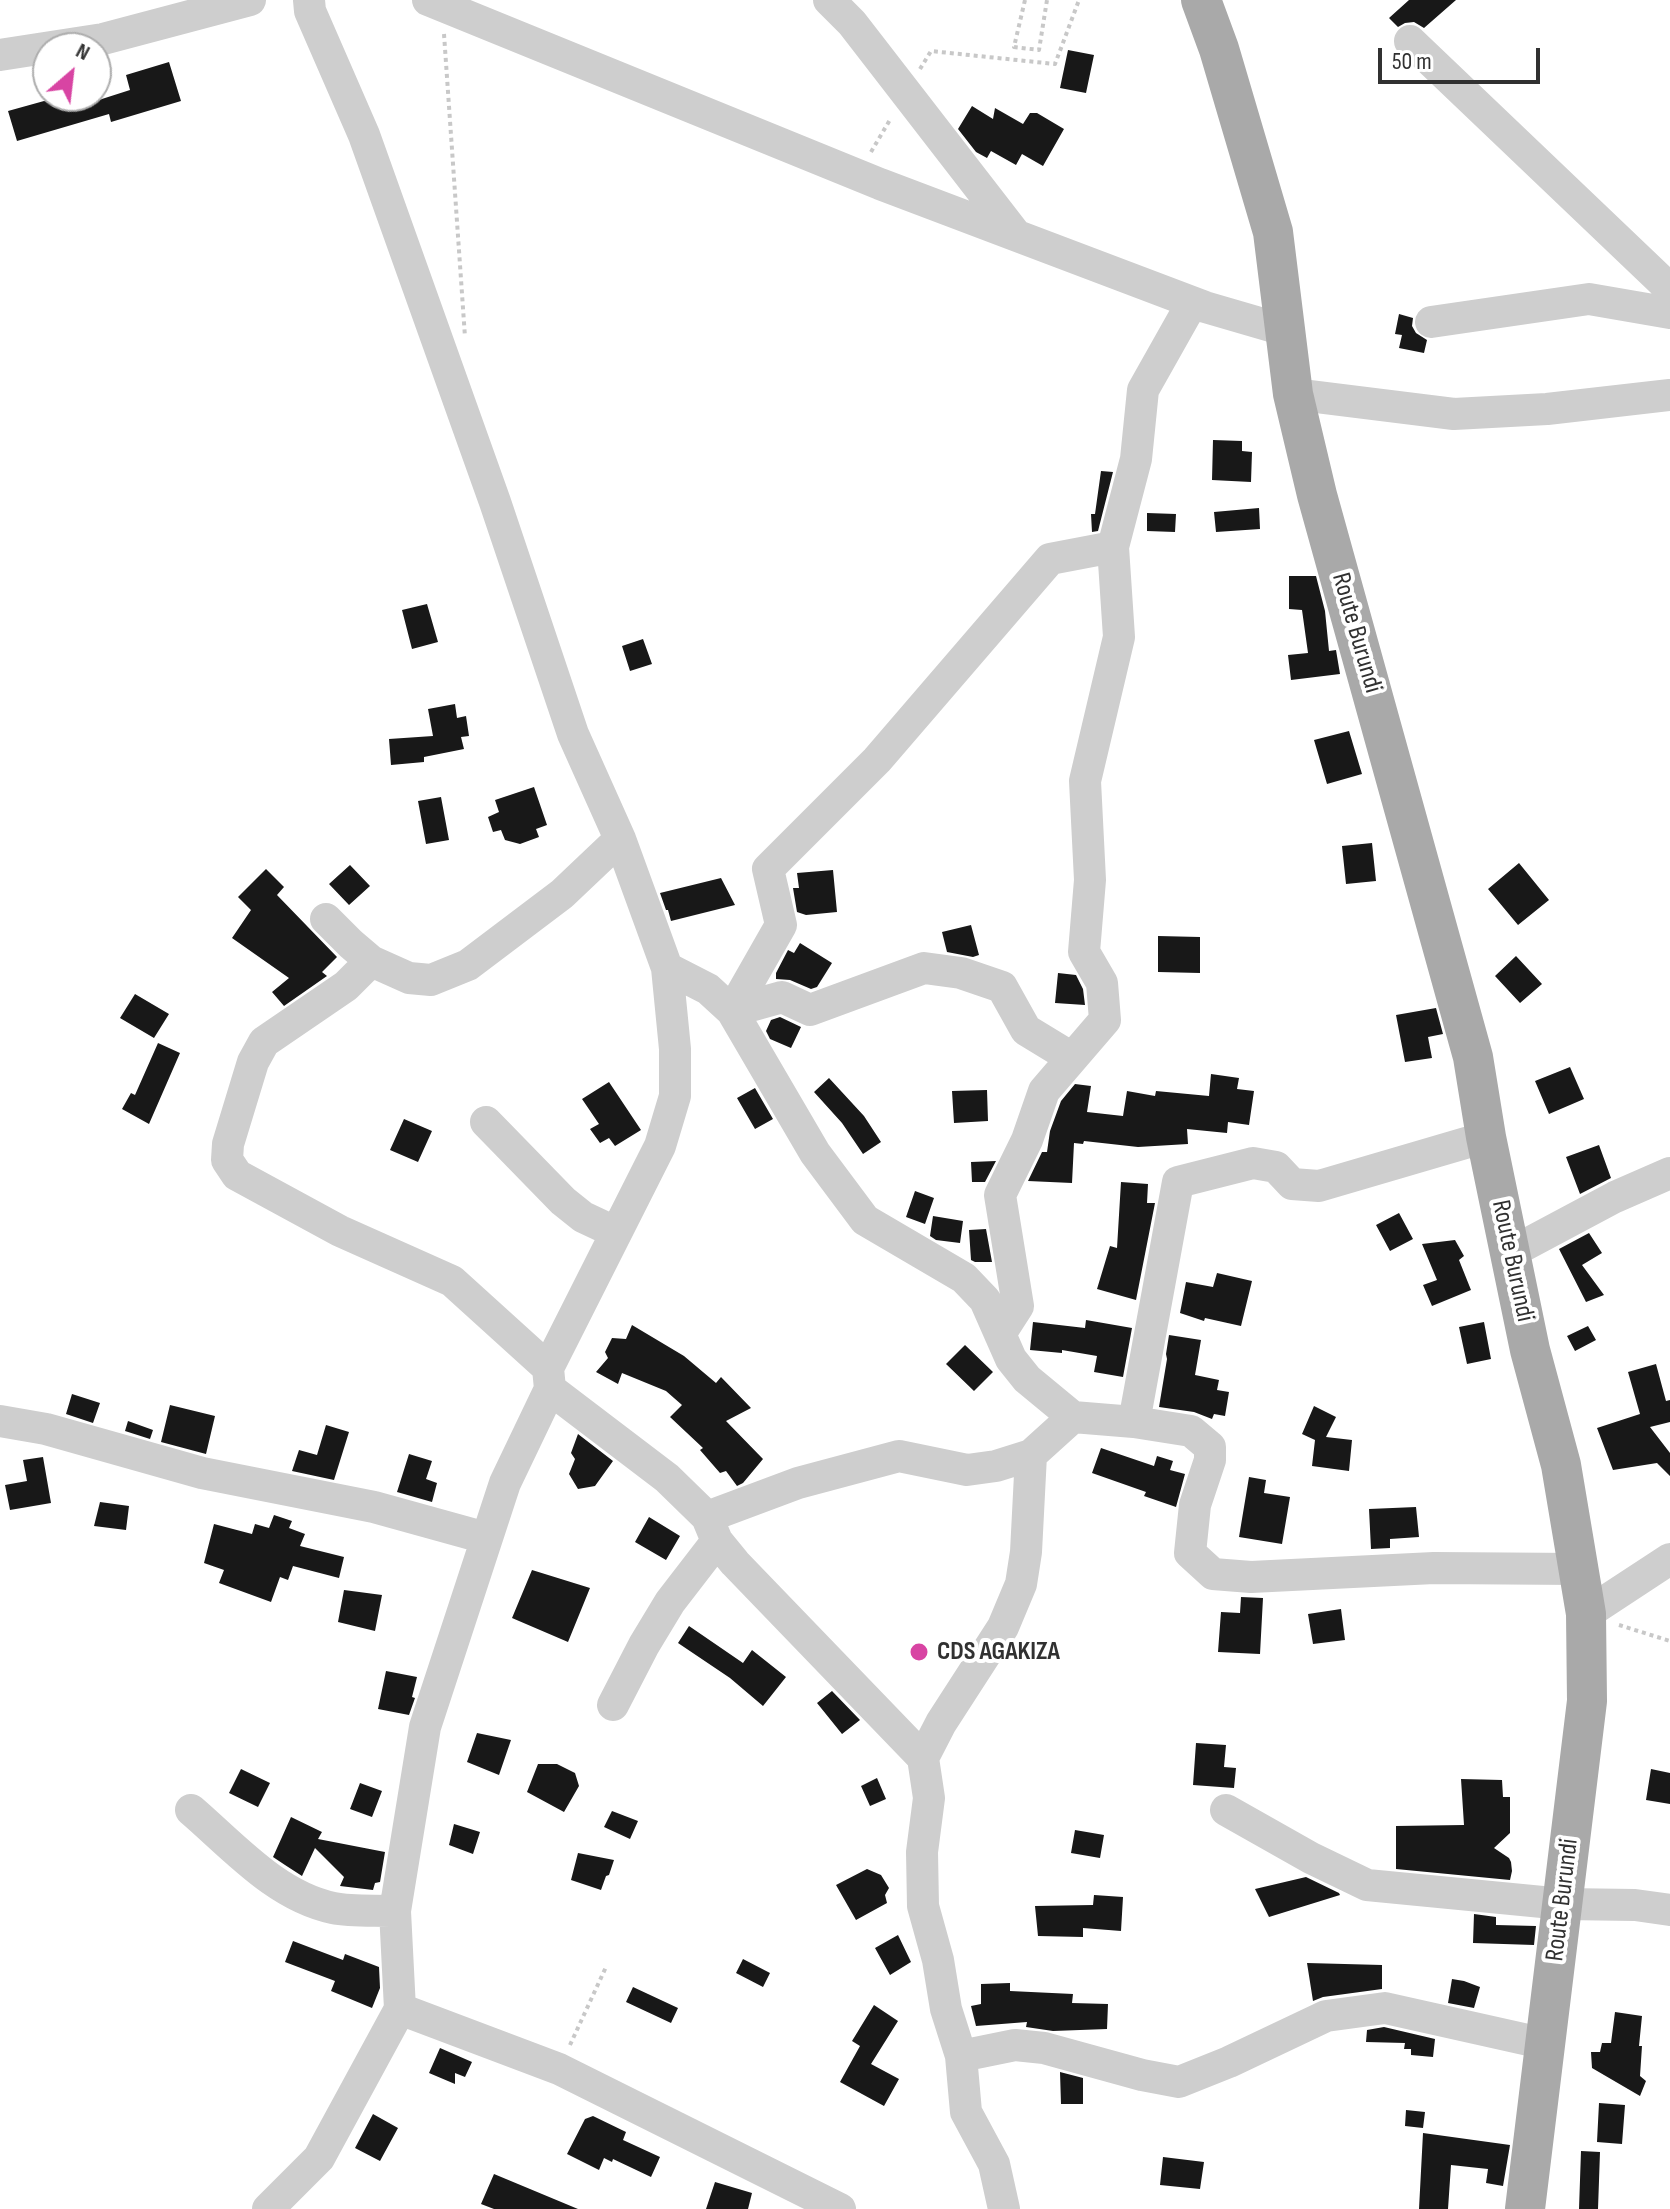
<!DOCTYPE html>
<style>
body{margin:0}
#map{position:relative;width:1670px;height:2209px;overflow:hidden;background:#fff;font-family:"Sofia Sans Condensed",sans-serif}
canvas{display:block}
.north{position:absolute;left:32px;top:32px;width:80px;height:80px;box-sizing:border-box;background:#fff;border:2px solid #adadad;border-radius:50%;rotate:28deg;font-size:22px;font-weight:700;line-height:32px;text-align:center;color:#313131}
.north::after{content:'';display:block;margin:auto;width:28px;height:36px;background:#d844a3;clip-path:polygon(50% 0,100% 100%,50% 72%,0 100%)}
.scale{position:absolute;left:1378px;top:48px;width:162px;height:36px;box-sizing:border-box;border:4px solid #313131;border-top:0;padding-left:10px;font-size:24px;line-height:28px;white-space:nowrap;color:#313131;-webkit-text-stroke:6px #fff;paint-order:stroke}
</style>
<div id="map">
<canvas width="1670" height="2209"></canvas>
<div class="north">N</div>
<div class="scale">50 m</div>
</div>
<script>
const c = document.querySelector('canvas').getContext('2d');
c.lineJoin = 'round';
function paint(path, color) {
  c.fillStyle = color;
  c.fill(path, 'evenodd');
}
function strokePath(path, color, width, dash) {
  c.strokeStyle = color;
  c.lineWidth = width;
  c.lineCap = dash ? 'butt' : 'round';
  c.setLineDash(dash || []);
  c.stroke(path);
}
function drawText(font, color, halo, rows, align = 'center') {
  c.font = font + ' "Sofia Sans Condensed",sans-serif';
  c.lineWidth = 8;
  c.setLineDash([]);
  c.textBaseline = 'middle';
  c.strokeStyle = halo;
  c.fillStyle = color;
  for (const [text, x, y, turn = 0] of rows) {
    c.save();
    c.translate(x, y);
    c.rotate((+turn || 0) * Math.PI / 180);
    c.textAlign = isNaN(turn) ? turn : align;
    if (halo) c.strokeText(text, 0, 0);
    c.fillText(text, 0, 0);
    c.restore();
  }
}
const building = new Path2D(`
 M1409,0H1456L1424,28L1414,22L1405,23L1398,27L1389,18Z
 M1068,50L1094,55L1086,93L1060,88Z
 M169,62L181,101L111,122L109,114L17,141L8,111L62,96H77L80,106L130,90L126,75Z
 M972,106L993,119L995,108L1023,124L1030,113H1037L1064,129L1043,166L1022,154L1016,165L991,151L987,158L976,152L958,129Z
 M1399,314L1413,318L1412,326L1416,333L1427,340L1424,353L1399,348L1402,335L1395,334Z
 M1213,440L1242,441V451L1252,452L1251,482L1212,480Z
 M1101,471L1113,472L1098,531L1092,532L1091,514H1095Z
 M1259,508L1260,529L1216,532L1214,512Z
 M1147,513L1176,514L1175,532L1147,531Z
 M1289,576H1316L1325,611L1329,651L1336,650L1340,674L1291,680L1288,655L1308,653L1302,610L1289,609Z
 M427,604L438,642L412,649L402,610Z
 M643,639L652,664L630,671L622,646Z
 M455,704L457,718L466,716L469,736L461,737L464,749L424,757V762L391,765L389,739L433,736L428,709Z
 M1349,731L1362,774L1327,784L1314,740Z
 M534,787L547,825L536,829L539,837L520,844L505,840L501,830L493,832L488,817L499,812L495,800Z
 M441,797L449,840L426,844L418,801Z
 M1372,843L1376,881L1346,884L1342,846Z
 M1519,863L1549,900L1518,925L1488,889Z
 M350,865L370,886L349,905L329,884Z
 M266,869L284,887L277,895L337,957L322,972L327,976L284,1006L272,992L289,978L232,938L251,910L238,897Z
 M833,870L837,912L806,915L797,912L793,888H799L797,873Z
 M721,878L735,905L671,921L668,910H666L660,893Z
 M971,925L979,955L973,957L947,952L942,932Z
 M1158,936L1200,937V973L1158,972Z
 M800,943L832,963L817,987L811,989L790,980L776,979V973L788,950L794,953Z
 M1516,956L1542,984L1520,1003L1495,976Z
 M1058,973L1076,975L1083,989L1085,1005L1055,1003Z
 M135,994L169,1014L154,1038L120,1018Z
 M1436,1008L1443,1034L1428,1037L1432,1058L1405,1062L1396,1015Z
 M780,1017L801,1027L791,1048L770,1039L766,1031L771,1020Z
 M158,1043L180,1053L149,1124L122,1109L131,1093L135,1095Z
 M1570,1067L1584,1099L1549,1114L1535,1081Z
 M1211,1074L1239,1078L1237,1089L1254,1091L1249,1125L1228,1122L1227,1133L1187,1129L1188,1144L1138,1147L1084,1141L1083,1144L1074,1143L1072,1183L1028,1181L1042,1152H1047L1050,1131L1061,1101L1075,1084L1091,1086L1087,1112L1123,1116L1127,1091L1155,1096L1156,1091L1209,1096Z
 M829,1078L864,1116L881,1142L863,1154L842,1123L814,1092Z
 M609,1082L641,1130L615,1146L609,1138L600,1143L590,1129L599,1124L582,1099Z
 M755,1088L773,1119L755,1129L737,1098Z
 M987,1090L988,1121L954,1123L952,1091Z
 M404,1119L432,1131L418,1162L390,1150Z
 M1599,1145L1611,1178L1580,1194L1566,1157Z
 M996,1161L985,1182H972L971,1162Z
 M1121,1182L1148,1184L1147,1203H1155L1136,1300L1097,1289L1110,1246L1117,1248Z
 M915,1191L934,1198L925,1224L906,1217Z
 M1399,1213L1413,1239L1390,1251L1376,1225Z
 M933,1216L963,1221L960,1243L936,1240L930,1236Z
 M986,1229L992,1262H975L971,1260L969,1230Z
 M1589,1233L1602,1253L1582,1265L1604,1295L1586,1302L1559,1249Z
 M1455,1240L1464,1256L1459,1260L1471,1290L1432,1306L1423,1285L1437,1280L1422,1244Z
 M1217,1273L1252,1281L1241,1326L1205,1318L1204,1321L1180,1313L1186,1282L1213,1287Z
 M1086,1320L1132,1328L1123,1377L1094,1372L1097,1356L1062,1350V1353L1030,1350L1033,1322L1085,1328Z
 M1484,1322L1491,1359L1467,1364L1459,1327Z
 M632,1325L684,1356L716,1383L721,1377L751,1408L726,1421L763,1459L743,1483L737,1486L726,1471L720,1473L700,1450L703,1448L670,1417L682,1405L666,1391L622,1373L618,1384L596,1372L608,1358L605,1352L612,1338L626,1339Z
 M1588,1326L1596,1340L1575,1351L1567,1336Z
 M1169,1335L1201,1340L1195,1375L1219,1380L1217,1390L1229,1392L1225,1416L1214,1414L1212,1419L1194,1412L1159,1407L1167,1359L1166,1354Z
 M965,1345L993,1372L974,1391L946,1364Z
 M1656,1364L1666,1401L1670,1400V1422L1650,1427L1670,1453V1476L1657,1463L1613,1470L1597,1428L1640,1414L1628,1372Z
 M72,1394L100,1403L93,1423L66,1414Z
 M170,1405L215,1416L206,1454L161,1442Z
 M1314,1406L1336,1417L1326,1437L1352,1440L1349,1471L1312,1466L1315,1440L1302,1434Z
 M128,1421L153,1430L150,1439L125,1431Z
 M326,1425L349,1432L334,1480L292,1471L299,1450L317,1455Z
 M578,1434L613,1461L595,1486L578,1489L569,1474L575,1459L571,1453Z
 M1101,1448L1154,1466L1157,1456L1173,1461L1170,1470L1185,1474L1176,1507L1144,1496L1146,1492L1092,1473Z
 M409,1454L432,1461L426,1479L437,1483L432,1502L397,1492Z
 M43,1457L51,1503L10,1510L5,1485L27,1481L23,1460Z
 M1249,1477L1266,1480L1264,1493L1290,1497L1282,1544L1239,1537Z
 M100,1502L129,1506L126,1530L94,1526Z
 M1416,1507L1419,1537L1390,1539V1548L1371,1549L1369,1509Z
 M274,1515L292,1521L289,1528L305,1534L300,1546L344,1557L339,1578L293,1566L288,1580L280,1577L271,1602L219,1583L224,1570L204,1563L214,1524L252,1534L255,1524L269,1528Z
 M649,1517L680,1536L666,1560L635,1542Z
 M532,1570L590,1588L568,1642L512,1618Z
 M344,1590L382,1595L375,1631L338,1622Z
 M1241,1597L1263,1598L1260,1654L1218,1652L1221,1612L1240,1613Z
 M1341,1609L1345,1640L1313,1644L1308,1614Z
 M689,1626L743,1663L752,1650L786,1677L763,1706L730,1678L678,1643Z
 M386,1671L417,1677L412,1697L415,1698L409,1715L378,1709Z
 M832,1691L860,1720L842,1734L817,1703Z
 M477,1733L511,1740L499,1775L467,1762Z
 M1196,1743L1226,1745L1224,1767L1236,1768L1234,1788L1193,1785Z
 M538,1764H557L575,1773L579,1786L564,1812L527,1792Z
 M241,1769L270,1783L258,1807L229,1793Z
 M1651,1769L1670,1773V1804L1646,1800Z
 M877,1778L886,1799L870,1806L861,1786Z
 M1461,1779L1502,1780L1503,1797H1510V1833L1494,1848L1509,1858L1511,1862L1512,1871L1510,1880L1396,1869V1826L1464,1825Z
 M360,1783L382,1791L372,1817L350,1809Z
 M612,1811L638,1821L630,1839L604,1827Z
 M291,1817L322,1832L318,1839L385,1852L380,1882L375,1883L373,1890L340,1886L344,1877L315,1848L302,1876L285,1865L273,1857Z
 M454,1824L480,1832L473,1854L449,1845Z
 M1075,1830L1104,1835L1100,1858L1071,1853Z
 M578,1853L614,1860L609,1875L606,1876L601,1890L571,1880Z
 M867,1869L881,1875L889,1888L885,1895L887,1903L856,1920L836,1885Z
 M1306,1877L1339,1893L1340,1895L1269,1917L1255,1889Z
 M1094,1895L1123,1897L1121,1931L1083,1928V1937L1038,1936L1035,1906L1093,1905Z
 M1474,1914L1496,1917V1925L1536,1926L1534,1945L1473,1943Z
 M898,1935L911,1962L890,1975L875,1948Z
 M293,1941L343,1960L345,1954L379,1967L380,1988L372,2008L331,1991L335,1981L285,1962Z
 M743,1959L770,1973L763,1987L736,1973Z
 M1307,1963L1382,1965V1989L1323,1997L1313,2001Z
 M1452,1979L1464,1981L1480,1987L1474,2008L1448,2003Z
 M1010,1983V1991L1073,1994L1072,2003L1108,2004L1107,2029L1053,2031L1026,2027L1027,2022L976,2026L971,2006L981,2004V1984Z
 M633,1987L678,2008L671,2023L626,2002Z
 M874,2005L898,2021L871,2064L899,2079L884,2106L840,2082L860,2046L852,2041Z
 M1615,2012L1642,2016L1639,2046H1642L1640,2076L1646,2081L1640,2096L1592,2068L1591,2052H1600L1602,2043H1611Z
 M1384,2027L1435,2039L1433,2057L1411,2055V2049H1404L1405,2043L1366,2042L1367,2030Z
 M440,2048L472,2062L465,2077L455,2073V2084L429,2073Z
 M1060,2072L1083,2078V2104H1061Z
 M1599,2103L1625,2105L1622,2144L1597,2142Z
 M1406,2110L1425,2112L1423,2128L1405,2126Z
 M373,2114L398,2128L380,2161L355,2148Z
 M593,2116L626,2132L623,2140L660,2157L651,2177L613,2159L612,2162L604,2158L599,2170L567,2154L585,2119Z
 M1423,2133L1510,2145L1503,2186L1486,2183L1488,2169L1451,2165L1448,2209H1419Z
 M1581,2151L1600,2152L1598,2209H1579Z
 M1163,2157L1204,2162L1200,2189L1160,2185Z
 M494,2174L578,2209H494L481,2204Z
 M715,2182L752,2193L748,2209H706Z`);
const path = new Path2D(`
 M1025,0L1014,47L1039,50L1047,0
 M444,34L465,337
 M920,69L931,51L1055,64L1079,0
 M871,152L891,118
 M1619,1625L1670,1641
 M570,2045L606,1967`);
const minor = new Path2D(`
 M309,0L310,11L364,135L495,502L573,734L620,839L667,968L675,1049V1096L660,1146L548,1368
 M428,0L880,184L1205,307L1284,330
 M829,0L852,23L1016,235
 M1410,41L1670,289
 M0,55L103,39L250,0
 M1431,322L1589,299L1670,313
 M1293,394L1454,414L1547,409L1670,395
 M326,919L351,944L371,961L409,978L431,980L468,965L562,894L620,839
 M667,968L708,989L732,1011L815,1153L865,1220L964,1278L985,1300L1011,1359L1027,1379L1073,1417L1134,1422L1191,1431L1210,1447V1460L1195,1505L1190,1553L1213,1574L1251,1577L1434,1568L1579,1569
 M732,1011L781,925L768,869L877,760L1050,559L1113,547
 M732,1011L782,997L810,1010L924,968L961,973L1002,987L1026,1030L1072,1058
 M486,1122L563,1201L583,1217L615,1232
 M1510,1253L1615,1197L1670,1173
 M1000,1334L1018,1306L1000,1195L1027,1140L1044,1091L1105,1020L1102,983L1084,952L1090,880L1085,781L1119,637L1113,547L1136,459L1143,390L1192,303
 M550,1389L667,1478L707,1517L717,1541L735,1563L923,1758
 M0,1421L46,1429L202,1473L374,1507L486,1538
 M1134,1422L1178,1182L1253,1163L1276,1167L1292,1184L1319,1186L1486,1137
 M707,1517L798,1483L899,1456L967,1470L996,1466L1031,1455
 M1586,1614L1670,1559
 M613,1705L644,1645L670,1602L717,1541
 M191,1810C233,1846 276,1896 333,1908C352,1912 375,1910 395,1911
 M1226,1810L1311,1858L1367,1885L1563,1904L1635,1905L1670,1910
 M400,2009L559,2069L840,2209
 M961,2056L1015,2045L1044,2048L1142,2075L1179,2082L1229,2062L1326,2016L1385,2008L1546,2044
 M268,2209L319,2158L400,2009L395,1911L425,1727L505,1483L550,1389L548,1368L452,1281L340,1231L237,1175L227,1160L228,1144L253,1062L264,1042L346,986L371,961
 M1004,2209L994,2164L966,2112L961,2056L946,2009L938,1960L923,1906L922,1852L929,1798L923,1758L941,1723L1003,1627L1021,1584L1026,1552L1031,1455L1073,1417`);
const major = new Path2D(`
 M1201,0L1219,49L1273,232L1293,394L1317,495L1473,1057L1486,1137L1530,1350L1561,1465L1586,1614L1587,1701L1525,2209`);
const markers = [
 [919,1652,10,"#d844a3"]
];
const streetNames = [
 ["Route Burundi",1356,633,74],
 ["Route Burundi",1512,1261,78],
 ["Route Burundi",1563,1900,-83]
];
const poiNames = [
 ["CDS AGAKIZA",937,1652]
];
paint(building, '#181818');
strokePath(path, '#c8c8c8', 4, [4, 4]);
strokePath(minor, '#cecece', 32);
strokePath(major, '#a9a9a9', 40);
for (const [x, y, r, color] of markers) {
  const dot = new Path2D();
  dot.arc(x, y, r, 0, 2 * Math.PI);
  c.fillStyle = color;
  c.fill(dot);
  strokePath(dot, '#fff', 3);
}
drawText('26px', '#313131', '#fff', streetNames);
drawText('bold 26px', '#313131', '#fff', poiNames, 'left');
</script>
